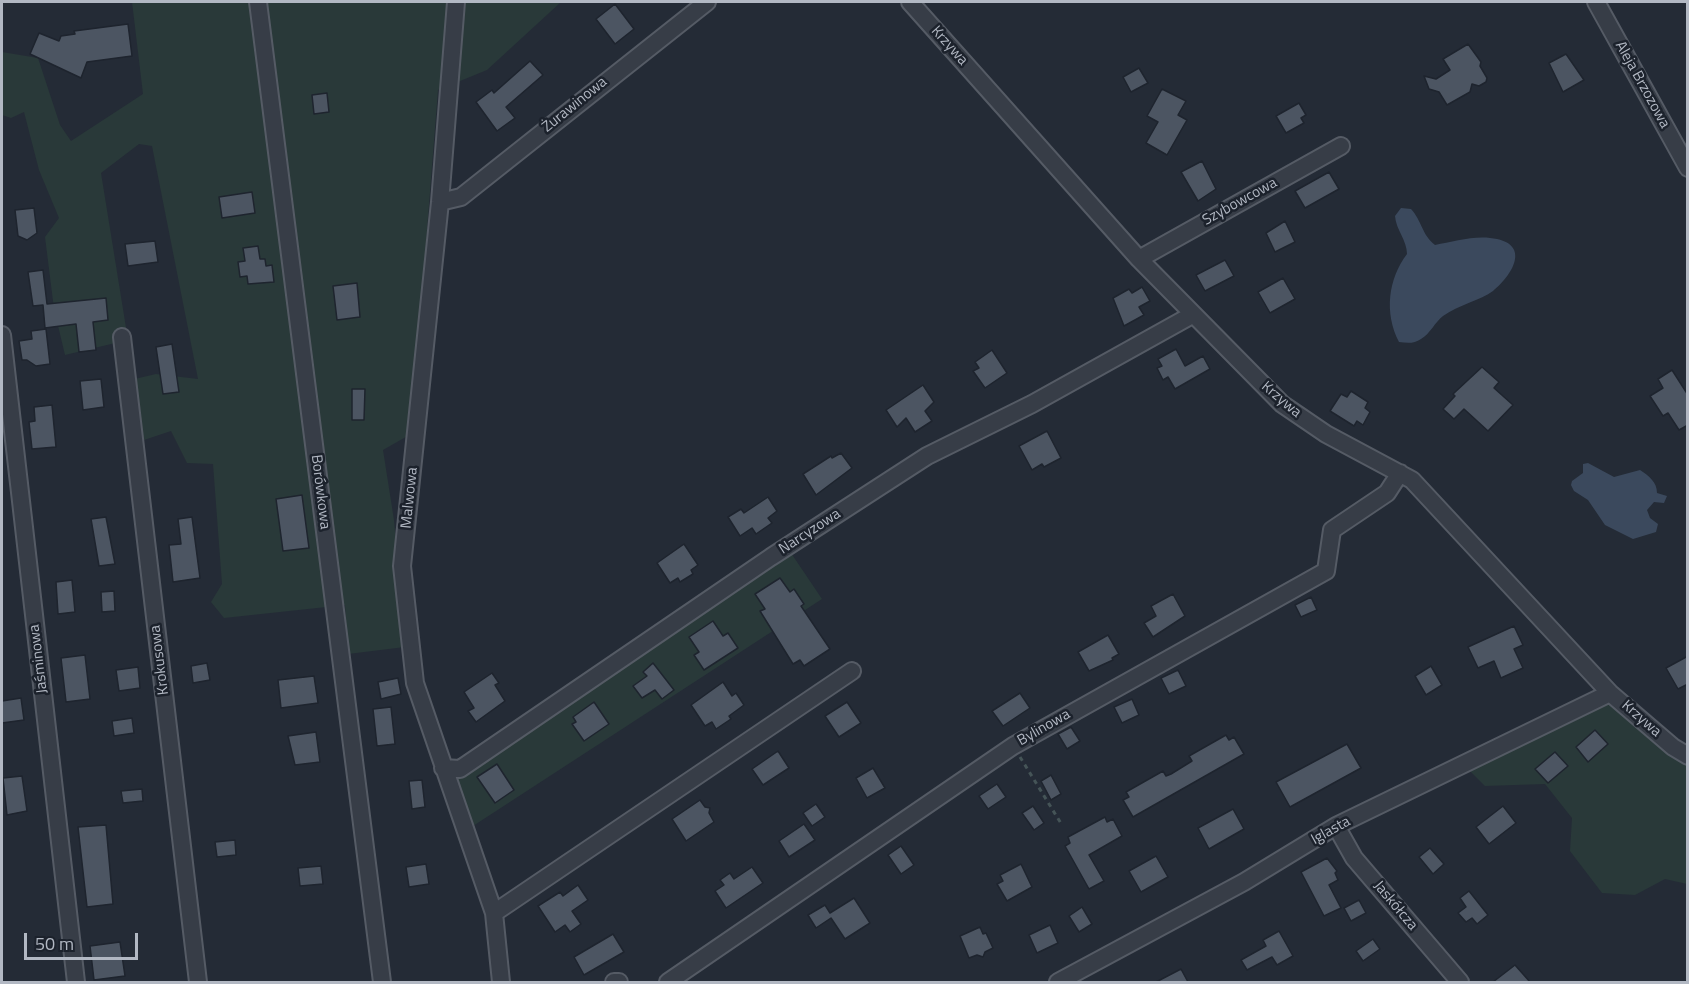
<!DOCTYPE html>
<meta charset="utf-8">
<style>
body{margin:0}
#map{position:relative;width:1689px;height:984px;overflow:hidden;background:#242b36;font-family:"Titillium Web",sans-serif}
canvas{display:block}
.frame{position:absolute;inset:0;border:3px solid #b2b8c3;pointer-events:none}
.scale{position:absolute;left:24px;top:933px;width:114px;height:27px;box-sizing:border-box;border:3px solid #b2b8c3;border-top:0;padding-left:8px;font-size:18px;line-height:21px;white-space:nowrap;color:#b2b8c3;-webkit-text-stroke:4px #1c222c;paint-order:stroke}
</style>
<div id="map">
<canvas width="1689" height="984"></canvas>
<div class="frame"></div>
<div class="scale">50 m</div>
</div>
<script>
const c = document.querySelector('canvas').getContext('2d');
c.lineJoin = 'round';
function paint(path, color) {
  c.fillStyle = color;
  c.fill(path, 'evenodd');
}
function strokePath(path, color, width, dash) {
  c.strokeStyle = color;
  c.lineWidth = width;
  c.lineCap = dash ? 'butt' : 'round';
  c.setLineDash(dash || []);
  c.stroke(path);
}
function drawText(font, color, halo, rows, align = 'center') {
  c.font = font + ' "Titillium Web",sans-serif';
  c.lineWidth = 5;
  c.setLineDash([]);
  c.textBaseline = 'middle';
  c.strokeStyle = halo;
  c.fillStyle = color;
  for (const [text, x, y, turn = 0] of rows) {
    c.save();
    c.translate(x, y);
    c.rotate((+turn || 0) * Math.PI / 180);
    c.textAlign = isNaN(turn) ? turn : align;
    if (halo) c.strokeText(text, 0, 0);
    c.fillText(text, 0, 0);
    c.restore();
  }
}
const green = new Path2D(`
 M132,2H561L487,70L438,90L411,434L383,450L394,520L405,647L348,654L345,605L224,618L211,602L222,584L213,464L187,463L171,431L138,442L126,381L156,374L198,379L152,146L139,144L101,173L128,340L65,355L54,309L45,237L59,218L39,170L24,112L11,118L2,115V52L38,58L60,125L71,141L143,94Z
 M791,553L822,599L473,826L456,778Z
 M1619,699L1687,760V884L1665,879L1635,895L1602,893L1570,851L1572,818L1545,784L1485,786L1470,771Z`);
const water = new Path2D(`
 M1401,208L1411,209C1422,221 1422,235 1435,245C1452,242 1472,236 1490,238C1531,242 1515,273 1493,291C1481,300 1458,305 1443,316C1435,322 1430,334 1421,339C1414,344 1407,343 1399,342C1384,313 1388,279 1407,254C1407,240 1396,230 1395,216Z
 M1588,463L1614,477L1640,470C1649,476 1657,482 1657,493L1667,496L1664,503L1654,502L1647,510L1650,518L1658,524L1656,532L1633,539L1605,525L1588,500L1574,491L1571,485L1572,481L1583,473V464Z`);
const building = new Path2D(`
 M615,4L634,29L615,44L596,19Z
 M128,24L132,56L87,62L81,78L30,54L39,33L59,41L61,36L75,34L74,31Z
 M1468,44L1481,62L1480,66L1487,78L1486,82L1479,86L1472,84L1470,92L1447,105L1439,92L1429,89L1424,76L1436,79L1450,70L1443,59Z
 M1566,54L1584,80L1563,92L1549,63Z
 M530,61L543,75L506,107L515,118L497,131L476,102L492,90L494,93Z
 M1139,68L1148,83L1131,92L1123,77Z
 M1162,89L1186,101L1178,115L1187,120L1167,155L1146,143L1158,122L1147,116Z
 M327,93L329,112L314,114L312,95Z
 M1299,103L1306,115L1301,118L1304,123L1286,133L1276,116Z
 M1202,161L1216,189L1198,201L1181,172Z
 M1329,172L1339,189L1305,208L1295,191Z
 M252,192L255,213L222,218L219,197Z
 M34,208L37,233L27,240L18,236L15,210Z
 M1285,221L1295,242L1275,252L1266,233Z
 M155,241L158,262L128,266L125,244Z
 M258,246L260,259H265L266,266L272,265L274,282L248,284L247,276L240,277L238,262L245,261L243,248Z
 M1225,260L1234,276L1205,291L1196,275Z
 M43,270L47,304L106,298L108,320L93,322L96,350L79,352L76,324L45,328L43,305L33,306L28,272Z
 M1283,278L1295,299L1270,313L1258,292Z
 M357,283L360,317L337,320L333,286Z
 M1142,287L1150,301L1139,307L1144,315L1124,326L1113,298L1129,289L1132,293Z
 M46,329L50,364L36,366L27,360H22L19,341L32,339L31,331Z
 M172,344L179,392L163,394L156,347Z
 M1176,349L1185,366L1203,356L1210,369L1175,389L1168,377L1163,380L1157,368L1162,366L1158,359Z
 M992,350L1007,373L985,388L973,371L979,368L975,362Z
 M1482,367L1499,382L1494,388L1513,405L1488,431L1464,409L1454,419L1443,409L1455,396L1453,394Z
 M1672,370L1688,395V425L1679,430L1668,413L1663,416L1650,396L1663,388L1658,379Z
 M101,379L104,407L83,410L80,381Z
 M923,385L934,402L925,411L932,421L915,432L906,418L897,427L886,410Z
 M352,389H365L364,420H352Z
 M1351,391L1368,402L1365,408L1370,412L1363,425L1357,421L1354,426L1330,411L1341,394L1347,397Z
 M52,405L56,447L32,449L29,422L35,421L34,407Z
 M1047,431L1061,458L1044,467L1042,464L1032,470L1019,446Z
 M841,453L852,468L816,495L803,474L831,456L832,458Z
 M302,495L309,548L283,551L276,499Z
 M768,497L777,511L768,518L772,523L756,534L752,528L740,536L728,517L741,509L744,513Z
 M106,517L115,564L99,566L91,519Z
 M192,517L200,578L173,582L169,545L181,544L178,519Z
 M684,544L698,565L691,570L693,574L680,582L678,578L670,583L657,563Z
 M780,578L790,592L794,589L804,604L801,606L830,649L804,666L800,660L793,664L760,611L765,609L755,594Z
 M72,580L75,612L58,614L56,582Z
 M114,591L115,611L102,612L101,592Z
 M1173,594L1185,616L1153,637L1144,623L1156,616L1151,606Z
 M1311,597L1317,610L1301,617L1295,605Z
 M713,621L723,636L728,633L738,648L704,670L694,655L699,652L689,637Z
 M1514,626L1523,645L1514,649L1523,668L1501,678L1494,661L1478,668L1468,647Z
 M1108,635L1119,654L1112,658L1113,660L1089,671L1078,652Z
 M85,655L90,699L66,702L61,658Z
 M1688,656V684L1678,689L1666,668Z
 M207,663L210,680L193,683L191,666Z
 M653,663L674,690L662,699L655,690L642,698L633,686L647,676L643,672Z
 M1431,666L1442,685L1426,695L1415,676Z
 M138,667L140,688L119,691L116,670Z
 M1178,670L1186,686L1169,694L1161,678Z
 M492,673L499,683L495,685L505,701L476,722L468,711L474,708L464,692Z
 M314,676L318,703L281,708L278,680Z
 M398,678L401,694L381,699L378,682Z
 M723,682L732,696L736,693L744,705L729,716L731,719L716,729L712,722L705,726L691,705Z
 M1020,693L1030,708L1003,726L992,711Z
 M21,698L24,720L2,723V701Z
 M1132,699L1139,715L1122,723L1114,707Z
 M594,702L609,724L584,741L572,724L576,722L573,717Z
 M847,702L861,723L839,737L825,716Z
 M391,707L395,744L377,746L373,709Z
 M132,718L134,733L114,736L112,721Z
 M1071,727L1080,741L1067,749L1058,734Z
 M1595,730L1608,744L1588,762L1576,747Z
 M316,732L320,762L295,765L288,736Z
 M1226,735L1229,740L1234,737L1244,754L1133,817L1123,800L1129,797L1126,792L1163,771L1166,776L1171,774L1192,761L1189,756Z
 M1347,744L1361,768L1290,807L1276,782Z
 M778,751L789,768L763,785L752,769Z
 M1555,752L1568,766L1548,783L1535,769Z
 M497,764L514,790L495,803L477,777Z
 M873,768L885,788L867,798L856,778Z
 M1051,775L1061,794L1051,800L1041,781Z
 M22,776L27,811L7,815L3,778Z
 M422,780L425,807L412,809L409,781Z
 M997,784L1006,797L988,809L979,796Z
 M142,789L143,801L123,803L121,791Z
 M700,800L705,807L710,808L709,813L714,822L686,841L672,819Z
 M816,804L825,817L812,826L803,813Z
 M1033,806L1044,823L1034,830L1022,813Z
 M1503,806L1516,823L1489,844L1476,827Z
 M1233,809L1244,829L1209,849L1198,828Z
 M1105,817L1107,822L1113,819L1122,836L1089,855L1104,881L1089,889L1065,846L1070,843L1068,837Z
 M804,824L815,840L789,857L779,841Z
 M106,825L113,904L87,907L78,827Z
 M235,840L236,855L217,857L215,842Z
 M901,846L914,865L901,874L888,855Z
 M1430,848L1444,864L1433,874L1419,857Z
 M1156,856L1168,877L1141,892L1129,871Z
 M1327,858L1337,871L1335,873L1338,880L1329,885L1341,908L1324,916L1301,872Z
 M426,864L429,884L409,887L406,867Z
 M1021,864L1032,887L1007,901L997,884L1003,881L1000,875Z
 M321,866L323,884L300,886L298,868Z
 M752,867L763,883L726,908L715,891L724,885L720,880L730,873L734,879Z
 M578,885L588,900L572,911L581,924L570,932L565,925L555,932L538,906L560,892L563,896Z
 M1469,891L1488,915L1477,924L1472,918L1466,922L1458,913L1466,907L1460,898Z
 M854,898L870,923L845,939L831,918L816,928L808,915L825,905L830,913Z
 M1359,900L1366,913L1351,921L1344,908Z
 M1082,907L1092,924L1079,932L1069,916Z
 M1050,925L1058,943L1037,953L1029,935Z
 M980,927L983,934L986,933L993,948L985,952L983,957L977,955L969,958L960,936Z
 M1279,931L1293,956L1277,965L1272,957L1247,970L1241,960L1266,946L1263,940Z
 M613,934L624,952L584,975L574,957Z
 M1373,939L1380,949L1363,961L1356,951Z
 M120,942L125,976L94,980L90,946Z
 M1515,965L1530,982H1493Z
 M1181,969L1188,982H1156Z`);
const path = new Path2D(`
 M1020,757L1062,825`);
const minor = new Path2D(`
 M258,2L382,982
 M456,2L440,202L402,566L415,683L494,913L501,982
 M910,2L1139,259L1282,404L1326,434L1412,480L1610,693L1673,747L1688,756
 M1596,2L1688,168
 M440,202L461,197L707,2
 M1139,259L1341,146
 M2,335L76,982
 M122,337L198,982
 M443,768L460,769L771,557L927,456L1032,404L1192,315
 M1336,826L1354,858L1460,982
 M494,913L852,671
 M614,982H619
 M668,982L1013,746L1326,571L1332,530L1387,493L1400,473
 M1058,982L1244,882L1336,826L1610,693`);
const streetNames = [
 ["Krzywa",949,46,48],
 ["Aleja Brzozowa",1642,85,61],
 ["Żurawinowa",575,105,-39],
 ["Szybowcowa",1240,202,-29],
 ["Krzywa",1281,400,40],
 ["Borówkowa",320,492,83],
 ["Malwowa",410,498,-84],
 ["Narcyzowa",810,532,-33],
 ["Jaśminowa",39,659,-97],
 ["Krokusowa",160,660,-97],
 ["Krzywa",1641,719,41],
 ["Bylinowa",1044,728,-30],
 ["Iglasta",1331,831,-29],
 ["Jaskółcza",1395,906,50]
];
paint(green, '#293939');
paint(water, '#3b495d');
paint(building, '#4c5562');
strokePath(building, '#1e242e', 1.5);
strokePath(minor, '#555b65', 20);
strokePath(path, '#455457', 3, [4.5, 4.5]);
strokePath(minor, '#373d47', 16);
drawText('15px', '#b2b8c3', '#1c222c', streetNames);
</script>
